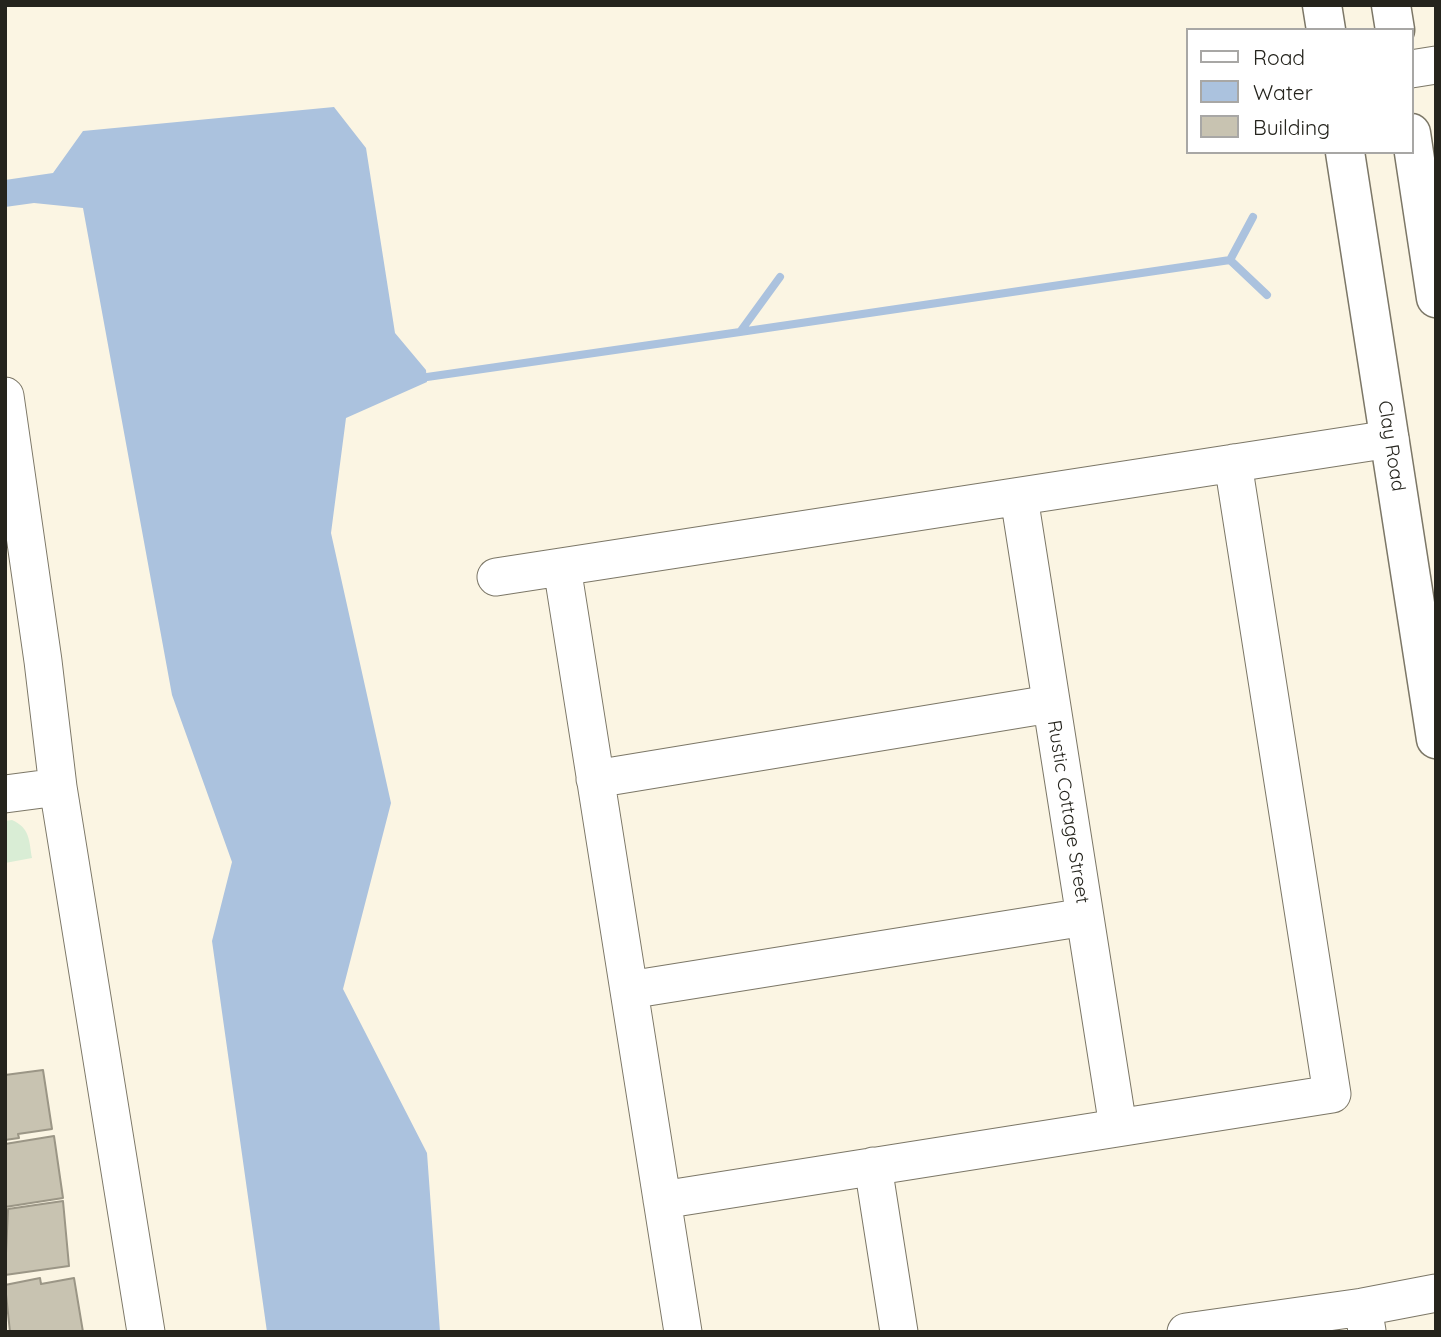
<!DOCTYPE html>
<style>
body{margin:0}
#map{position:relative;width:1441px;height:1337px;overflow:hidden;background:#fbf5e3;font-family:Quicksand,sans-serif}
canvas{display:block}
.frame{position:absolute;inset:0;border:7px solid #25241d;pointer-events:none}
.legend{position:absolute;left:1186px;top:28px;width:228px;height:126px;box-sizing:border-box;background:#fff;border:2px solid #a8a7a5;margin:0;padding:9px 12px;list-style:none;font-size:21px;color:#25241d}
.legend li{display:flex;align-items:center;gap:14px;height:35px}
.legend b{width:35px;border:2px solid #a8a7a5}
</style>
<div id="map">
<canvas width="1441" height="1337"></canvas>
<div class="frame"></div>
<ul class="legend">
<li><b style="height:9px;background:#fff"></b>Road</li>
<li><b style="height:19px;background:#abc2de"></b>Water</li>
<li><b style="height:19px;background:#c8c3b1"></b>Building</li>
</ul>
</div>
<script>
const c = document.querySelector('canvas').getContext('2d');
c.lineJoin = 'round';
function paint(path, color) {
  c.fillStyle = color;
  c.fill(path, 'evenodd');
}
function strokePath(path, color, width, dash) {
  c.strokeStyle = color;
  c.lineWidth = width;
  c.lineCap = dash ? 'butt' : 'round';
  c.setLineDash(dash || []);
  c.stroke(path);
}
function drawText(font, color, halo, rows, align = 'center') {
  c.font = font + ' Quicksand,sans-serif';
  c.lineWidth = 5;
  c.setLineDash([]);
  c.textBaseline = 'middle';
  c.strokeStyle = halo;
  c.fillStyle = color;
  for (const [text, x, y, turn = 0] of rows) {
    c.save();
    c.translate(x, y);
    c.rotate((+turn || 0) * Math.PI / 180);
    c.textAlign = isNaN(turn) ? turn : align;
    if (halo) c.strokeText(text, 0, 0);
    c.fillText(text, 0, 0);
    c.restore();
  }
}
const green = new Path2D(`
 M12,820C30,828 29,840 32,858L5,863V821Z`);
const water = new Path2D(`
 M334,107L366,148L395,333L426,370L427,382L346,418L331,533L391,803L343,989L427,1153L440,1332H267L212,941L232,862L172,695L83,208L34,203L5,207V180L53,173L83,131Z`);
const stream = new Path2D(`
 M1230,260L1253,217
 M740,332L1230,260L1267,295
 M427,377L740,332L780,277`);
const building = new Path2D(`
 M43,1070L52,1129L18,1134L19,1138L5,1140V1075Z
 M54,1136L63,1198L5,1207V1144Z
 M63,1201L69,1266L5,1275L8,1209Z
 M40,1278L41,1284L74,1278L83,1332H10L5,1285Z`);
const minor = new Path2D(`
 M1411,69L1436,65
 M5,396L43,661L58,787
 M1019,497L1118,1127
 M562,567L683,1332
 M496,577L1390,439
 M595,779L1050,704
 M5,794L58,787L146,1332
 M629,990L1085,917
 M873,1166L899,1332
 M662,1200L1332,1094L1233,463
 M1367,1331L1363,1307L1436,1293
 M1186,1332L1363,1307`);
const major = new Path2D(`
 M1322,5L1326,30
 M1391,5L1395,30
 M1411,133L1436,298
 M1345,152L1436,739`);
const streetNames = [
 ["Clay Road",1391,446,81],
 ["Rustic Cottage Street",1068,812,81]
];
paint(green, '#d9edd5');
paint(water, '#abc2de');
strokePath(stream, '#abc2de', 8);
paint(building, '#c8c3b1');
strokePath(building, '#9b9686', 2);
strokePath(minor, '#7c7767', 39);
strokePath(major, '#7c7767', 41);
strokePath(minor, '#fff', 37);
strokePath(major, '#fff', 38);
drawText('19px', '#25241d', '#fff', streetNames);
</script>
